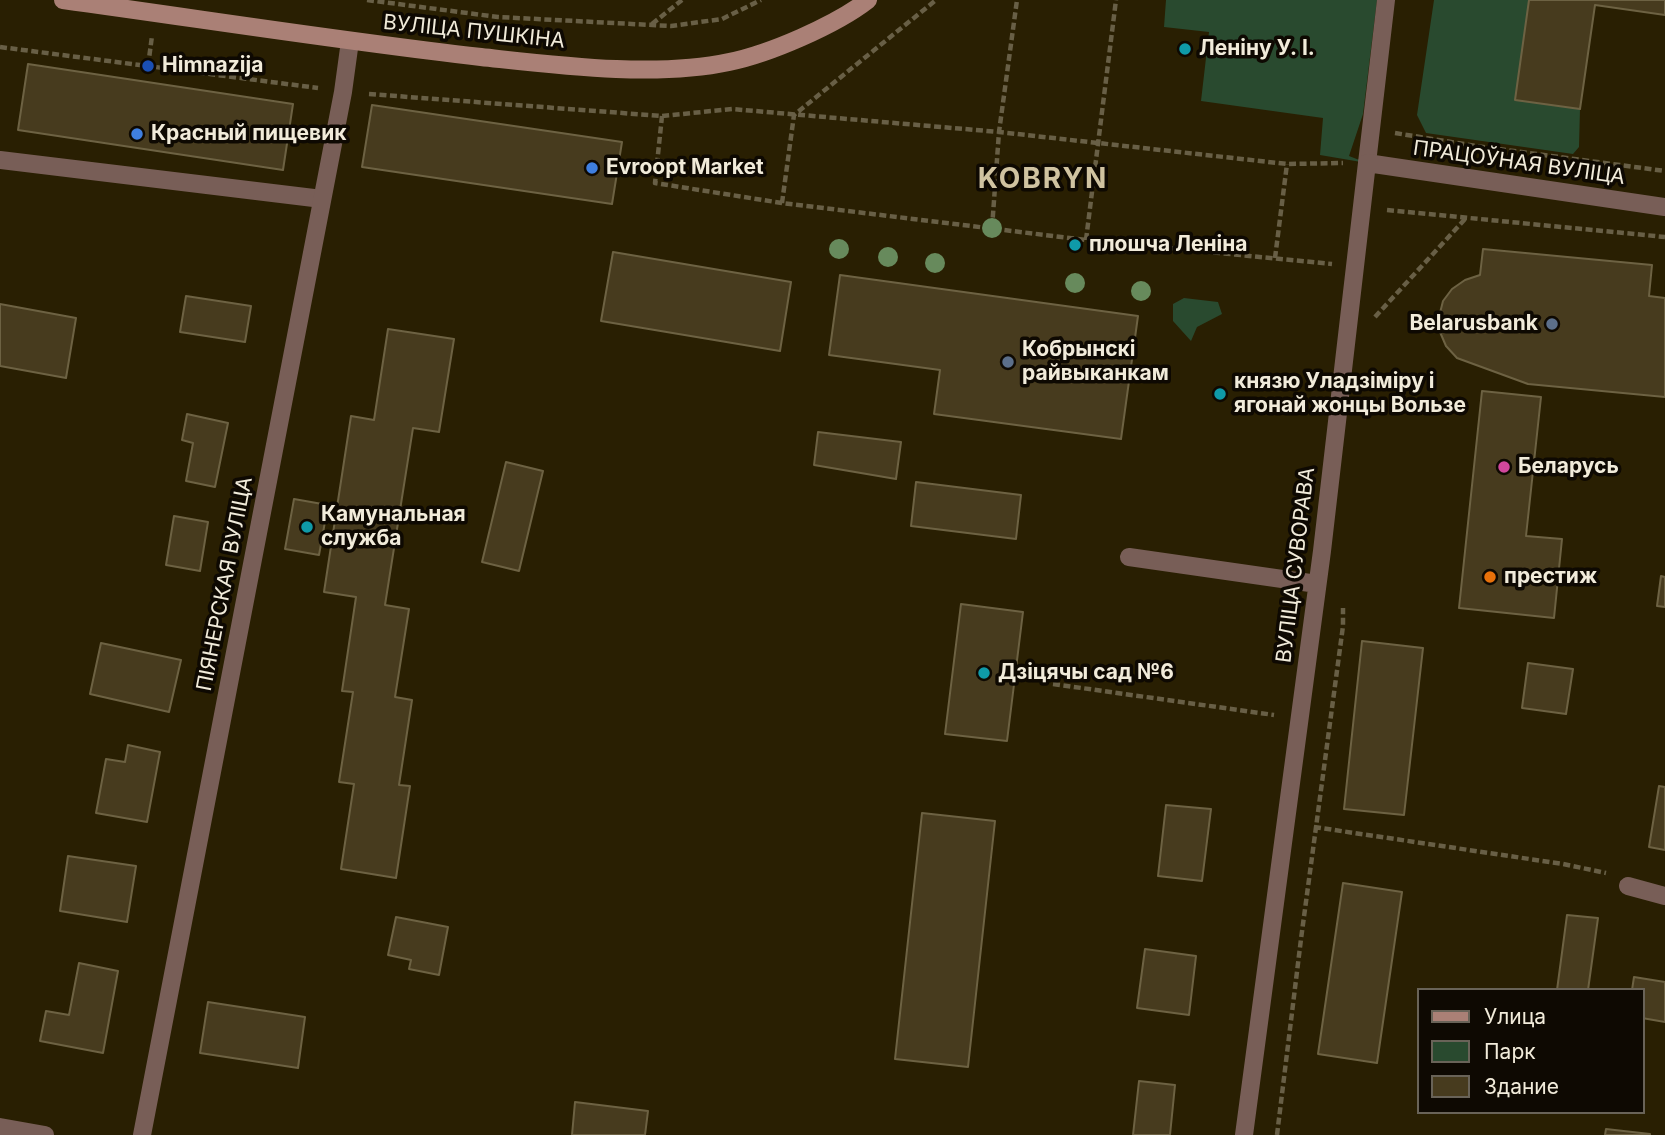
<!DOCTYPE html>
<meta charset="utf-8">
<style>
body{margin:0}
#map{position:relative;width:1665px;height:1135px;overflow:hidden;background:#291f02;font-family:Inter,sans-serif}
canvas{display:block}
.legend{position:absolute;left:1417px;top:988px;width:228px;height:126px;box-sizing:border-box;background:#0e0902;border:2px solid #696358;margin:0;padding:9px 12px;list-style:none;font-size:21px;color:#f1ebda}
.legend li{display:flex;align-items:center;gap:14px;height:35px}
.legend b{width:35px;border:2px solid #696358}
</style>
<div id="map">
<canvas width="1665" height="1135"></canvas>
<ul class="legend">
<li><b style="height:9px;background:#aa8076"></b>Улица</li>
<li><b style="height:19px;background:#294a2f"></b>Парк</li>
<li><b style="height:19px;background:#473b1e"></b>Здание</li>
</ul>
</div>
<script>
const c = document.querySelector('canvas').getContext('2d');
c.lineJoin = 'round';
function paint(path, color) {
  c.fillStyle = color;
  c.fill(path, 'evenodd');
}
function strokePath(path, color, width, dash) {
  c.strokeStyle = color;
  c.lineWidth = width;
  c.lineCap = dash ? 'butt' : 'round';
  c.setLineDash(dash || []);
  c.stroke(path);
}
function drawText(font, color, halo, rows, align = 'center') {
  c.font = font + ' Inter,sans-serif';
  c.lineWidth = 7;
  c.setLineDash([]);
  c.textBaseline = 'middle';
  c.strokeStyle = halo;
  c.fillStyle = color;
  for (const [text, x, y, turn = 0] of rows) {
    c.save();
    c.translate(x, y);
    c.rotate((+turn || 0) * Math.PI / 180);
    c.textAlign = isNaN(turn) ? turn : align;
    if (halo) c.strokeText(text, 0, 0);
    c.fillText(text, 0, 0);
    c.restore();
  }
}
const green = new Path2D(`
 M1166,0H1377L1363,114L1349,156L1367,163L1320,155L1323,118L1201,101L1209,32L1164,27Z
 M1434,0H1529L1515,100L1580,109L1579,147L1573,154L1426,133L1417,115Z
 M1184,298L1218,302L1222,314L1197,327L1191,341L1173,321V304Z`);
const building = new Path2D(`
 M1529,0H1665V15L1595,5L1580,109L1515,100Z
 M28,64L293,104L283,170L18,130Z
 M372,105L622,142L612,204L362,167Z
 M1483,249L1652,265L1649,296L1665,298V397L1528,384L1457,358L1446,346L1440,332L1439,317L1443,301L1452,289L1465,280L1480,275Z
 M613,252L791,282L780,351L601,321Z
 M840,275L1138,316L1121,439L934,414L940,370L829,355Z
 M186,296L251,306L245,342L180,332Z
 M0,304L76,318L66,378L0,366Z
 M388,329L454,339L439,432L413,428L385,605L409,609L395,697L412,700L399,785L410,786L396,878L341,869L354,784L339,782L353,692L342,691L356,597L324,592L351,416L374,420Z
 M1482,391L1541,397L1526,536L1562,539L1554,618L1459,608Z
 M187,414L228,423L215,487L186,481L193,443L182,440Z
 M818,432L901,442L896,479L814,465Z
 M506,462L543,471L519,571L482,562Z
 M916,482L1021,495L1016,539L911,526Z
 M294,499L328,505L319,555L285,549Z
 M174,516L208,522L200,571L166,565Z
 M1661,576L1665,577V607L1657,606Z
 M961,604L1023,612L1007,741L945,734Z
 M1362,641L1423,648L1404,815L1344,809Z
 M101,643L181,660L169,712L90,694Z
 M1528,663L1573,669L1566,714L1522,708Z
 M128,745L160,752L147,822L96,813L106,759L125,762Z
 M1659,786L1665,787V850L1649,847Z
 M1166,805L1211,809L1202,881L1158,876Z
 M922,813L995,821L968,1067L895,1059Z
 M68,856L136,866L127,922L60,911Z
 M1343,883L1402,892L1377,1063L1318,1054Z
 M1567,915L1598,918L1588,990H1557Z
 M396,917L448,927L439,975L409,969L411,960L388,955Z
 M1145,949L1196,956L1189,1015L1137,1008Z
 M79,963L118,971L103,1053L40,1041L46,1011L69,1015Z
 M1634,977L1665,982V1022L1642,1018V990H1632Z
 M208,1002L305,1017L298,1068L200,1053Z
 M1139,1081L1175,1085L1170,1135H1133Z
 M575,1102L648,1111L645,1135H572Z
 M1606,1129L1650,1134V1135H1605Z`);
const path = new Path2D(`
 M367,0L498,17L671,26L722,19L761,0
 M652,24L682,0
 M0,47L318,88
 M148,66L152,36
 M369,94L662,116L732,109L999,132L1287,164L1343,163
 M662,116L655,183L782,203L1086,240L1332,264
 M1395,133L1476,146L1665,171
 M782,203L794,115L936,0
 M1387,210L1665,237
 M992,228L999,132L1017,0
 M1086,240L1116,0
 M1275,258L1287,164
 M1375,317L1466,218
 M1053,684L1274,715
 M1314,827L1563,864L1606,873
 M1277,1135L1301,939L1343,626V608`);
const service = new Path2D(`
 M0,160L322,199
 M1628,886L1665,896
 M0,1127L45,1135`);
const pedestrian = new Path2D(`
 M1367,163L1386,0`);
const minor = new Path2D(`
 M1129,557L1317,584
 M142,1135L343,92L350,41
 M1244,1135L1322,551L1367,163L1665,207`);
const secondary = new Path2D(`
 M63,0C202,19 341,41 481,57C556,65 655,78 729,62C769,54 836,25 868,0`);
const trees = [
 [992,228],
 [839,249],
 [888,257],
 [935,263],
 [1075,283],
 [1141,291]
];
const markers = [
 [1185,49,7,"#0f9aa8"],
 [148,66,7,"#1a4fb4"],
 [137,134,7,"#3f7fe0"],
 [592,168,7,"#3f7fe0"],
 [1075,245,7,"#0f9aa8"],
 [1552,324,7,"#5c6f8a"],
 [1008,362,7,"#5c6f8a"],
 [1220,394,7,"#0f9aa8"],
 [1504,467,7,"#d1479c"],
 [307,527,7,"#0f9aa8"],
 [1490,577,7,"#e8710a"],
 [984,673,7,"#0f9aa8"]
];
const streetNames = [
 ["ВУЛІЦА ПУШКІНА",474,32,6],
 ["ПРАЦОЎНАЯ ВУЛІЦА",1519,163,8],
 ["ВУЛІЦА СУВОРАВА",1296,565,-83],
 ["ПІЯНЕРСКАЯ ВУЛІЦА",225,584,-79]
];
const poiNames = [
 ["Леніну У. І.",1199,49],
 ["Himnazija",162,66],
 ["Красный пищевик",151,134],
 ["Evroopt Market",606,168],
 ["плошча Леніна",1089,245],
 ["Belarusbank",1538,324,"right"],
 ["Кобрынскі",1022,350],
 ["райвыканкам",1022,374],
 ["князю Уладзіміру і",1234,382],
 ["ягонай жонцы Вользе",1234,406],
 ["Беларусь",1518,467],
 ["Камунальная",321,515],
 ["служба",321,539],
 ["престиж",1504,577],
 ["Дзіцячы сад №6",998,673]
];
const districtNames = [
 ["KOBRYN",1043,180]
];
paint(green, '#294a2f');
paint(building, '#473b1e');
strokePath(building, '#6d6243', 2);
strokePath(path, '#685f46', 4.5, [7, 3.5]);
strokePath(service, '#785e57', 18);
strokePath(pedestrian, '#785e57', 18);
strokePath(minor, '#785e57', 18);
strokePath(secondary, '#aa8076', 18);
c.fillStyle = '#678a5c';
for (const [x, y] of trees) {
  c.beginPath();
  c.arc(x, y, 10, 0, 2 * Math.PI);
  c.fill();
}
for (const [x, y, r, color] of markers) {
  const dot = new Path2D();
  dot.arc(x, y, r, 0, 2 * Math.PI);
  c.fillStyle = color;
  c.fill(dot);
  strokePath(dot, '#0e0902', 2.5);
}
drawText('21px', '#f1ebda', '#0e0902', streetNames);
drawText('bold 21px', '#f1ebda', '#0e0902', poiNames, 'left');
c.letterSpacing = '2px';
drawText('bold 28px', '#d0c3a1', '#0e0902', districtNames);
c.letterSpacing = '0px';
</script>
